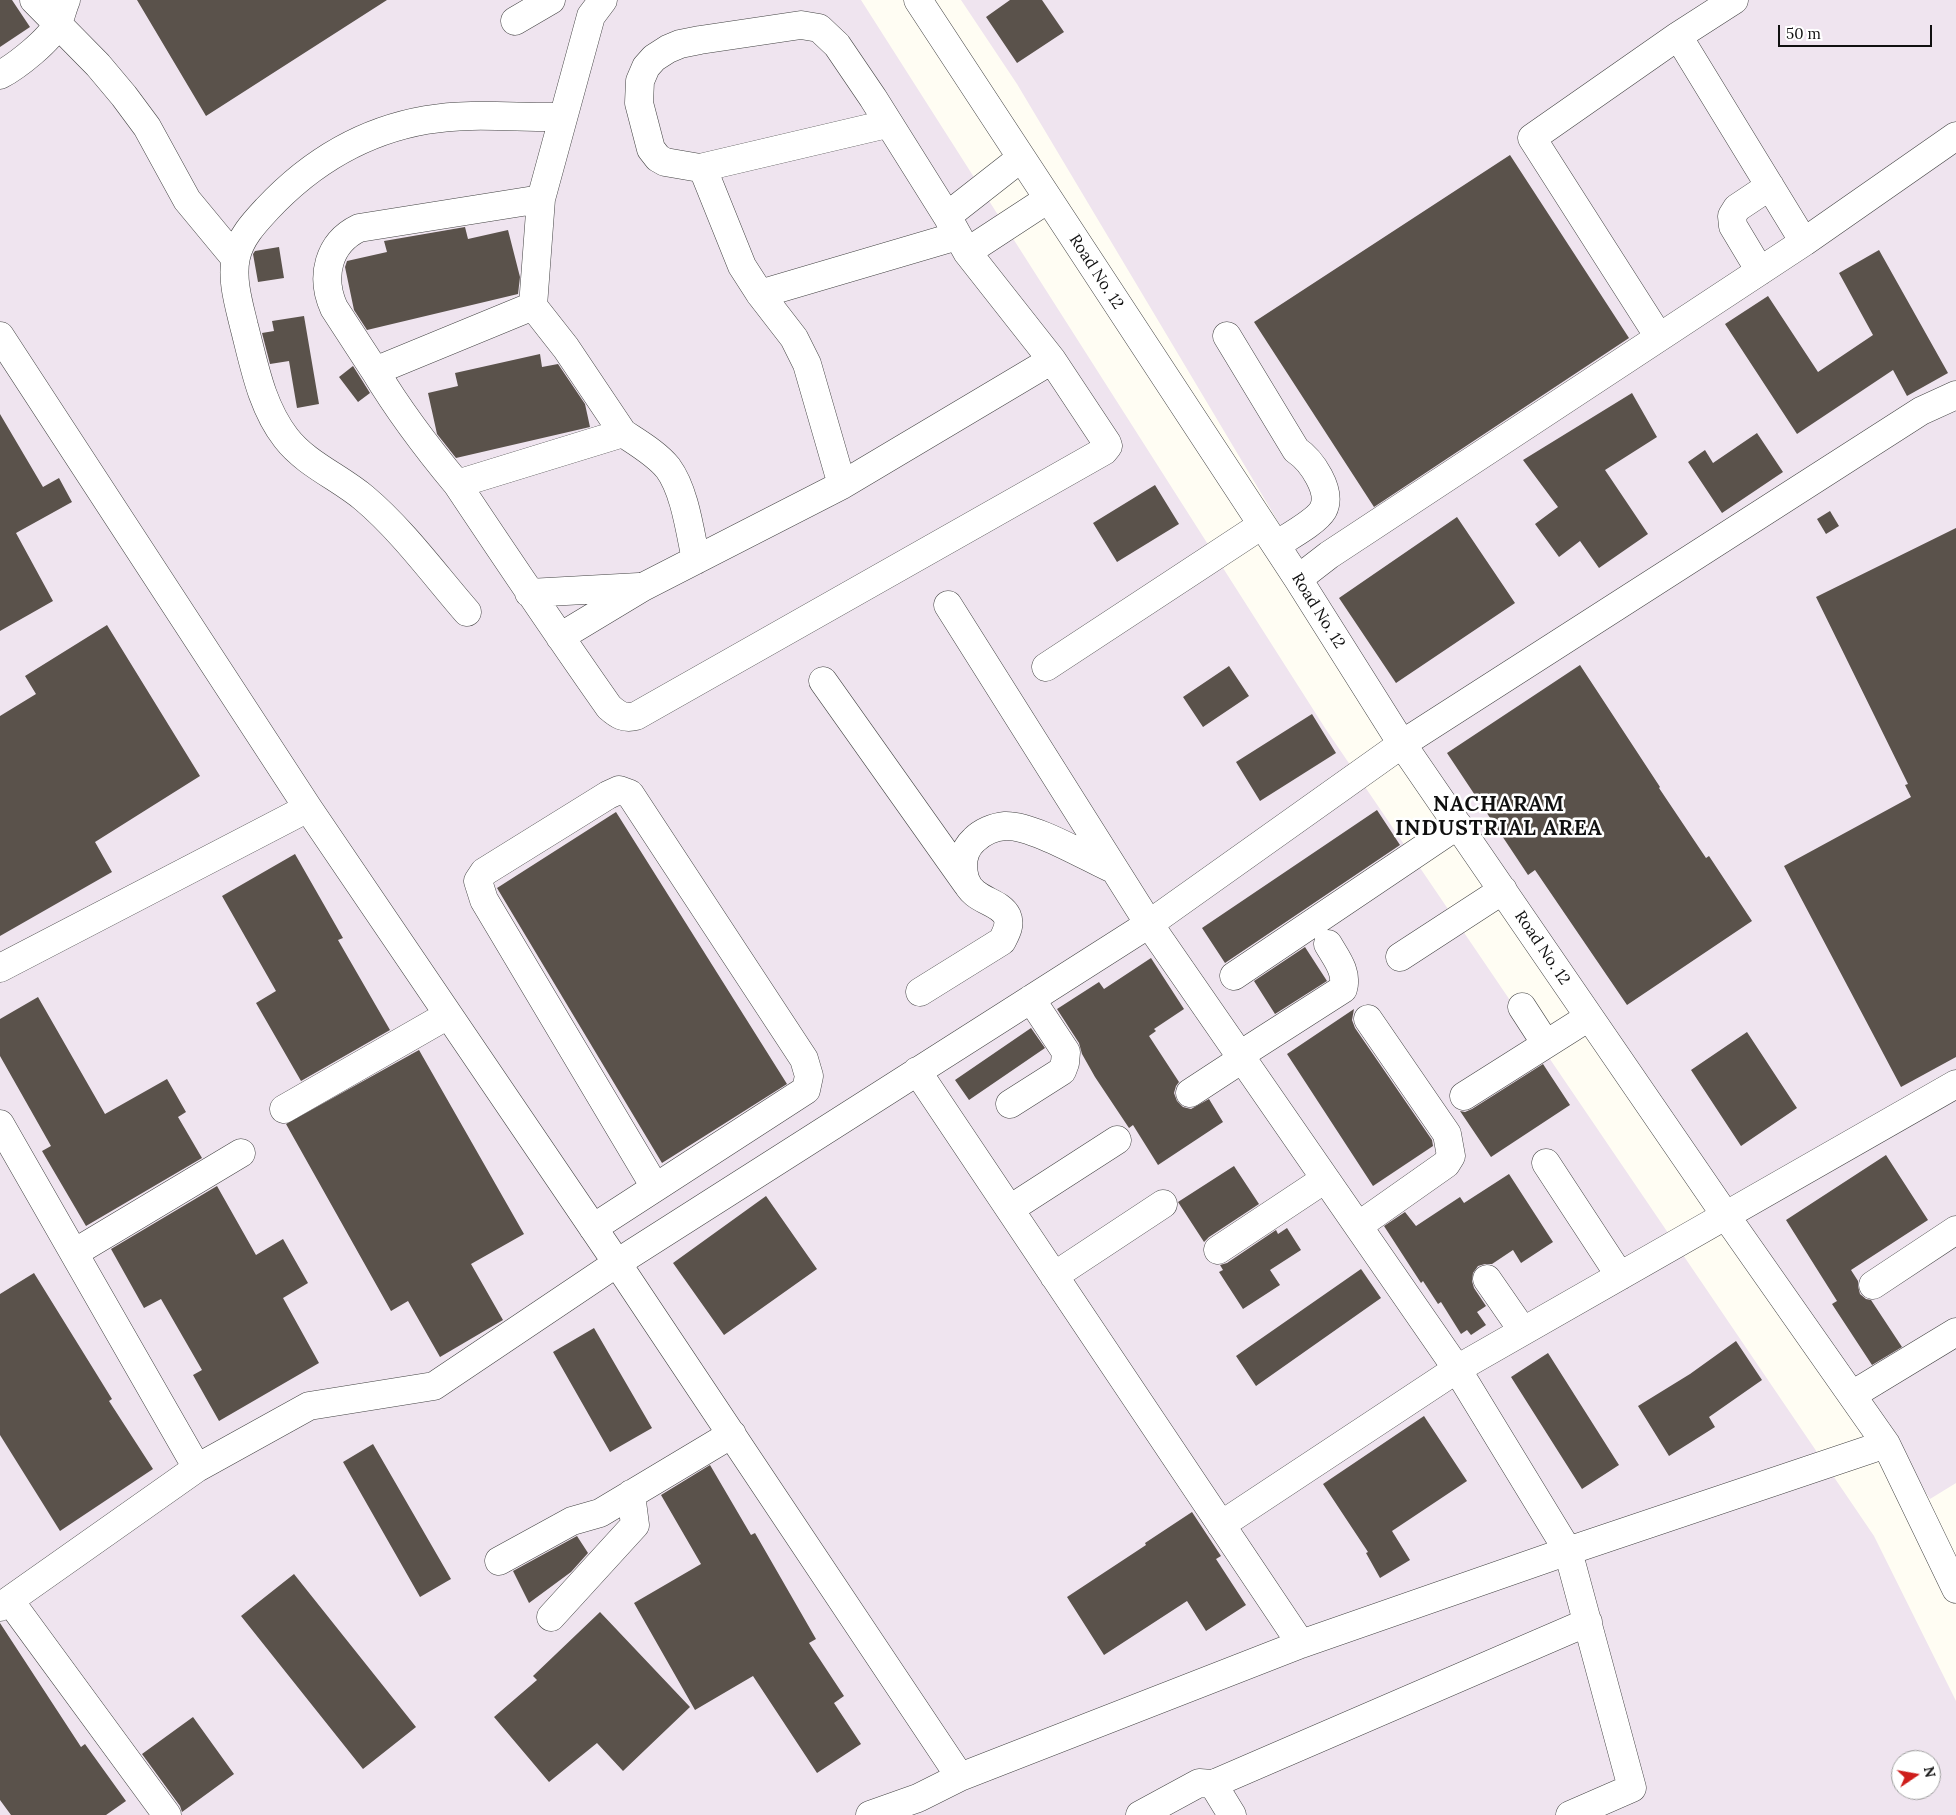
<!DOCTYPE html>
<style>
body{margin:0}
#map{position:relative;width:1956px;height:1815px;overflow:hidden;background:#fffdf3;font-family:Lora,serif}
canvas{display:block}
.north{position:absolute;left:1891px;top:1750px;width:50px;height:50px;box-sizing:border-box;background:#fff;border:1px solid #9f9f9f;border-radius:50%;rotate:78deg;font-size:14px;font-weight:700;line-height:20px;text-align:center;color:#101010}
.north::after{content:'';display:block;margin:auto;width:18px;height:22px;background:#ce1d1b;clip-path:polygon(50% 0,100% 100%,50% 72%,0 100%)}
.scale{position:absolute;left:1778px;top:25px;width:154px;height:22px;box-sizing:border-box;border:2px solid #101010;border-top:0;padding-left:6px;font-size:15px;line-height:18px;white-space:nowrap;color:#101010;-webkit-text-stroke:4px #fff;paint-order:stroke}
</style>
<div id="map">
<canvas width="1956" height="1815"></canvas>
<div class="north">N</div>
<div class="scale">50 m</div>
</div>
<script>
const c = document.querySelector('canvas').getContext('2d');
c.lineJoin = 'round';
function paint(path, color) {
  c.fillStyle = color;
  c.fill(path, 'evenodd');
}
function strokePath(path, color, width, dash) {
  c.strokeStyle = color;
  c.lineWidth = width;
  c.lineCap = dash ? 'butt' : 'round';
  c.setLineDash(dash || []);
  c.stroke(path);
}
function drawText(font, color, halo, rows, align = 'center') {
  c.font = font + ' Lora,serif';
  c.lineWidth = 5;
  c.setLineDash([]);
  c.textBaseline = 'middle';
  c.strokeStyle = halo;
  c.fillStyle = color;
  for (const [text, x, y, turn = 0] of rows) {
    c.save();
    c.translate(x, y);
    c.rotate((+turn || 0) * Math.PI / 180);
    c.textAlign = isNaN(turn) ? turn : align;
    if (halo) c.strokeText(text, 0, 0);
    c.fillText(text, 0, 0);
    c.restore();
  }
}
const industrial = new Path2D(`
 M0,0H861L1325,728L1874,1536L1956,1701V1815H0ZM1901,1760H1931V1790H1901Z
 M961,0H1956V1483L1930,1499L1406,736L1017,84Z`);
const building = new Path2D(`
 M0,0H12L30,27L0,47Z
 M137,0H387L206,116Z
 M1010,0H1042L1064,32L1017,63L986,17Z
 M1510,155L1629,338L1374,507L1254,322Z
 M465,227L468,239L508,230L520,277L518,294L367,330L354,310L345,267L347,261L387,252L384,241Z
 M279,247L284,278L258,282L253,254L255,251Z
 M1879,250L1948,373L1907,396L1893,370L1797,434L1725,324L1768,296L1818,372L1873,335L1839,273Z
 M304,316L319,404L297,408L289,361L270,364L262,333L274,331L272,321Z
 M540,354L542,367L558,364L585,404L590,427L456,458L437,434L428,393L458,386L455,373Z
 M353,366L370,393L358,402L339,377Z
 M1632,393L1657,437L1605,470L1648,534L1599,568L1580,541L1559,557L1535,524L1558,507L1523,460Z
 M0,414L43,487L59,478L72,502L16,533L53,601L0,631Z
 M1757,433L1783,472L1722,513L1688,462L1705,450L1713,463Z
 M1155,485L1179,524L1117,562L1093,523Z
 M1830,511L1839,526L1826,534L1817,519Z
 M1457,517L1515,603L1396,683L1339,598Z
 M1956,528V1057L1901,1087L1784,866L1911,797L1905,785L1908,784L1816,597Z
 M107,625L200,776L95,842L112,872L0,936V716L36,694L25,676Z
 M1580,665L1660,787L1659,788L1706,858L1709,856L1752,921L1627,1005L1535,870L1528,875L1447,753Z
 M1229,666L1249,696L1203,727L1183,697Z
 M1312,714L1336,753L1260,801L1236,762Z
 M1377,810L1400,845L1225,963L1202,928Z
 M616,812L787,1084L662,1163L497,888Z
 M295,854L343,938L338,940L390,1030L301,1081L256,1003L276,991L222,896Z
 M1305,947L1327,981L1275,1014L1254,981Z
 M1151,958L1184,1009L1154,1029L1156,1031L1149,1036L1179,1082L1176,1086L1174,1093L1177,1101L1183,1107L1191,1109L1209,1099L1223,1122L1158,1165L1133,1125L1129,1128L1095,1077L1082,1054L1079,1043L1057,1009L1099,982L1104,989Z
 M38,997L105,1114L167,1079L186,1112L178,1117L202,1158L86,1226L42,1151L51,1146L0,1056V1019Z
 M1354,1009L1352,1020L1355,1028L1432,1140L1433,1146L1373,1186L1287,1054Z
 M1031,1028L1045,1048L969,1100L955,1080Z
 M1747,1032L1797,1108L1741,1146L1691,1070Z
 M419,1050L524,1234L471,1264L503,1320L440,1357L408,1301L391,1311L286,1124Z
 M1543,1064L1570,1105L1491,1157L1460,1111L1465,1112L1472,1109Z
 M1886,1155L1928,1220L1851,1270L1858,1281V1286L1860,1294L1866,1299L1871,1300L1902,1347L1872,1365L1832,1304L1837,1301L1786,1220Z
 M1234,1166L1259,1204L1209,1237L1204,1242L1178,1202Z
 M1509,1174L1553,1242L1521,1263L1513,1250L1492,1264H1485L1478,1266L1473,1273L1472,1281L1474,1288L1486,1306L1477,1312L1486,1325L1471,1335L1467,1330L1461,1334L1441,1302L1438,1304L1423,1281L1421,1283L1384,1226L1405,1212L1416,1226L1460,1197L1464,1203Z
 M217,1186L256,1255L283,1239L308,1283L283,1298L319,1363L219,1421L193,1375L202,1370L161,1299L144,1308L111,1249Z
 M766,1196L817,1269L724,1335L673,1263Z
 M1287,1228L1301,1250L1270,1270L1280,1285L1243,1309L1219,1272L1223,1270L1220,1265L1227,1263L1276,1230L1278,1234Z
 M1361,1269L1381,1298L1256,1386L1236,1356Z
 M34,1273L112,1399L109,1401L153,1469L60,1531L0,1435V1294Z
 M594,1328L652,1428L610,1452L553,1352Z
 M1736,1341L1762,1380L1709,1417L1715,1427L1669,1456L1638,1406L1690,1374Z
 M1548,1353L1619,1465L1582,1489L1511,1377Z
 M1424,1416L1467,1481L1392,1531L1410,1560L1380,1578L1366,1553L1368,1552L1323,1484Z
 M373,1444L451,1579L420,1597L343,1462Z
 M710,1465L751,1535L755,1533L816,1639L809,1643L844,1696L834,1703L861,1744L817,1773L753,1676L695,1710L634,1603L701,1564L661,1495Z
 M1192,1512L1221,1556L1216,1559L1246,1605L1206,1631L1187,1601L1104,1655L1067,1597L1146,1545L1145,1543Z
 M577,1536L588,1553L571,1572L529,1603L513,1571Z
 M294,1574L416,1727L363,1769L241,1616Z
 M600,1612L690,1707L623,1771L597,1743L549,1782L494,1717L537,1680L533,1676Z
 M0,1623L81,1747L85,1744L126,1801L106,1815H11L0,1800Z
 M193,1717L234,1774L182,1812L180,1806L142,1754Z`);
const minor = new Path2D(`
 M34,0L98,65L124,96L147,127L187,200L235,258
 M918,0L1298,579L1402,744L1726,1216L1886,1444L1956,1589
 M515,21L551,0
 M1678,36L1804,242
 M0,75C17,66 50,40 58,23C61,16 63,7 66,0
 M700,168L887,124
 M947,216L1021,158
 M967,252L1048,199
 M1760,271L1733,226L1732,216L1737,208L1770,186
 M760,294L957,236
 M533,306L375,371L334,308C320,277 328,243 359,228L541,199
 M0,336L308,808L617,1263L960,1777
 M1227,336L1296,450C1311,460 1333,491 1323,510C1316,522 1288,537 1276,545
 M1659,337L1532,138L1678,36L1734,0
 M375,371C399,411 427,448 457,484L623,433L566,348L533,306L541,199L591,16L603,0
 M623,433C638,443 657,454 668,468C685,491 690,532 696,560
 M457,484C507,559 557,633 609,707C618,715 624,719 636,716L1104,451L1108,446L1107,443L1052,360L842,485L643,587L560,637
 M842,485L807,364L794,338L760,294L742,266L705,174L700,168L665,162L658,158L651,149L639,103L640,81L646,67L654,58L668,49L680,44L700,40L801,25L819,28L837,45L873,98L947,216L967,252L1052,360
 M1298,579L1329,555L1804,242L1956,136
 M529,593L639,587
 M948,605L1149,924L1457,1369L1568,1551L1632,1788L1570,1815
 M467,612C434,574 402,530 364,498C339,477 306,464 286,438C261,406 254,364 244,326C239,305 231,279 236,257C240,238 254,223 267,209C310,163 363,131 426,120C471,112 517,118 562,117
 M1046,667L1262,525
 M823,681L967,884
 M1400,957L1503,890
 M0,968L308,808
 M1234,976L1458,825
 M920,992L1002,941C1006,933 1011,925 1007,916C999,900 973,902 965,879C961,864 963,850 974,840C982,832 994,827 1005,826C1033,825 1088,858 1115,870
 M1522,1007L1546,1044
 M1240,1055L1343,989C1348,972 1336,958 1328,944
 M917,1071L1301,1644
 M1190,1093L1242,1059
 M1464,1096L1589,1017
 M1010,1104L1062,1071L1065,1063L1066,1052L1031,999
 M284,1109L448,1015
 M0,1124L197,1468
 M1546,1163L1620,1276
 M1010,1209L1117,1140
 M1358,1226L1446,1164L1451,1156L1447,1134L1368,1019
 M593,1228L806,1090L809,1076L804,1059L630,794L619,790L608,795L484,872L478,881L484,900L655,1187
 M1218,1250L1325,1179
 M74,1253L241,1153
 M1054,1276L1163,1204
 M1487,1279L1523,1331
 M1873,1285L1956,1230
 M1852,1395L1956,1332
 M1221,1525L1457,1369L1956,1084
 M499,1561L572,1521L600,1513L732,1434
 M10,1601L167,1815
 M0,1607L197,1468L309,1406L434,1386L617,1263L1149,924L1402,744L1921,411L1956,395
 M551,1617L635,1525L631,1494
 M1213,1784L1588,1622
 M870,1815L918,1798L960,1777L1301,1644L1568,1551L1886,1444
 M1140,1815L1199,1783L1213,1784L1232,1815`);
const streetNames = [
 ["Road No. 12",1096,272,57],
 ["Road No. 12",1318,611,58],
 ["Road No. 12",1542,948,56]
];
const districtNames = [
 ["NACHARAM",1499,805],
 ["INDUSTRIAL AREA",1499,829]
];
paint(industrial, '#efe4ef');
paint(building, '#5a524b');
strokePath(minor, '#434343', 29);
strokePath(minor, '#fff', 28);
drawText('16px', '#101010', '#fff', streetNames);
c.letterSpacing = '1px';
drawText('bold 21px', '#101010', '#fff', districtNames);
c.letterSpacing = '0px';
</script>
